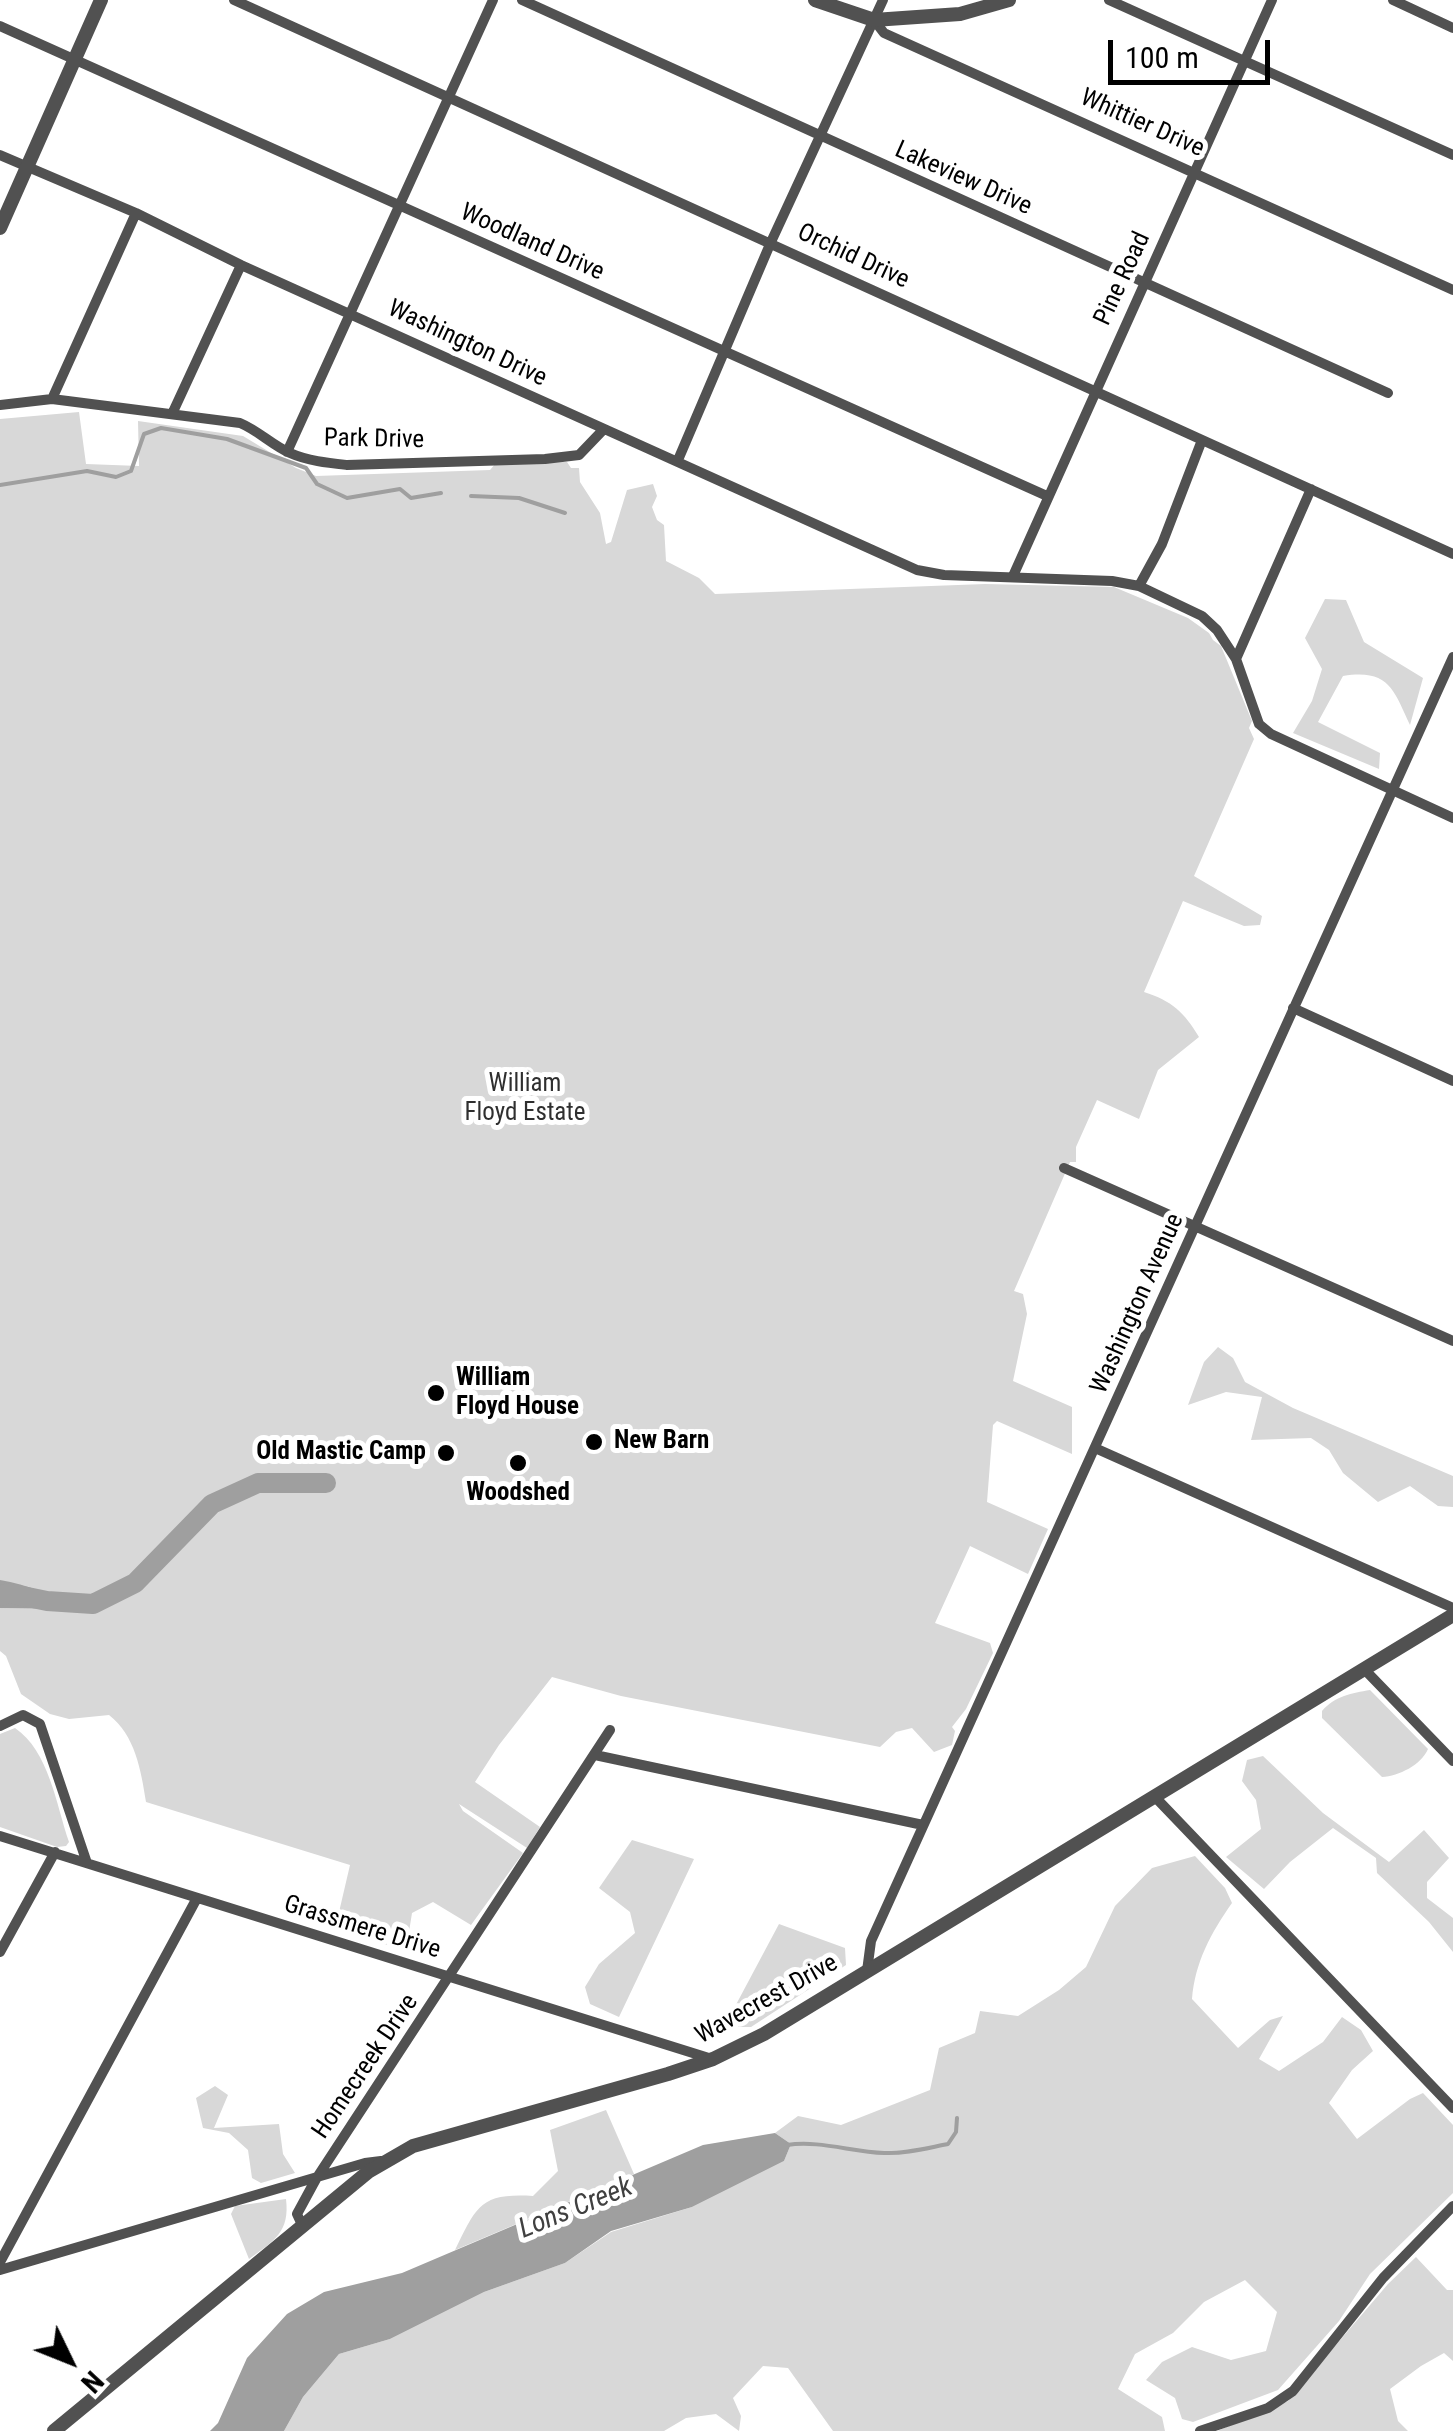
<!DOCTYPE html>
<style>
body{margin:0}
#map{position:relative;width:1453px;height:2431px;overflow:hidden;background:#fff;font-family:"Roboto Condensed",sans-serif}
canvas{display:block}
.north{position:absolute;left:20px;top:2311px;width:100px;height:100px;-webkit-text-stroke:8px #fff;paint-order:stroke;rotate:133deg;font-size:28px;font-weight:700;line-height:40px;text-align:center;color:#000}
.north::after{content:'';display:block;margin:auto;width:35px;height:45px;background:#000;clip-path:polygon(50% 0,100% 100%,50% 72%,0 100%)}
.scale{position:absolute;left:1108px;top:40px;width:162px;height:45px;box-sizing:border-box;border:5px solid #000;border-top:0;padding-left:12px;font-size:30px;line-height:35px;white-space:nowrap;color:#000;-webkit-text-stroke:8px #fff;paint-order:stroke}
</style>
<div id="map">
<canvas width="1453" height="2431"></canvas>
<div class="north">N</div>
<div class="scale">100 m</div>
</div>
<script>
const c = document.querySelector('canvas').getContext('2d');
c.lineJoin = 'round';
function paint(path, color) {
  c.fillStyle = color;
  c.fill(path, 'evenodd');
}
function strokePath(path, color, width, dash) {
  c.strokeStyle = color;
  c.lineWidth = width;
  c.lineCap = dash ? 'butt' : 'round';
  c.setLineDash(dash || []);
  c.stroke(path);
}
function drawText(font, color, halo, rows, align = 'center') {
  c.font = font + ' "Roboto Condensed",sans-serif';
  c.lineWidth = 10;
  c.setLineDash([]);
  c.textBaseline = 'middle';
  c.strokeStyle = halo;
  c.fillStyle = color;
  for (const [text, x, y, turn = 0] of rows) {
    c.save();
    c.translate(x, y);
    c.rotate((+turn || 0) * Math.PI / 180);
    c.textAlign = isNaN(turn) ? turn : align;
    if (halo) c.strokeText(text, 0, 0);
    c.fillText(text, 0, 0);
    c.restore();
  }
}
const green = new Path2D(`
 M79,412L86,464L139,466L138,421L243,436L296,468L316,476L490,470L496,463L567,462L571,468H579L580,482L600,513L606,544L611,542L627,490L653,484L657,496L652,507L657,520L664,525L666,561L699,578L715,594L985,584L1114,587L1188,618L1209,633L1213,640L1221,646L1252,721L1249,728L1254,739L1194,876L1262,916L1260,925L1244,926L1183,901L1144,992C1172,1001 1184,1012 1199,1037L1158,1070L1139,1119L1097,1100L1076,1147V1162H1070L1014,1291L1023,1294L1027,1314L1013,1381L1072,1407V1454L997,1421L993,1425L987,1502L1048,1529L1028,1574L970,1546L935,1623L990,1643L993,1653L966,1709L952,1727L955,1731L952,1745L934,1752L912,1728L896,1732L880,1747L621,1696L552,1677L499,1745L475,1782L540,1827L527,1848L459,1804L463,1811L523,1853L471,1925L433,1902L412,1913L408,1938L395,1947L342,1932L336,1925L350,1865L146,1802C141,1770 135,1735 109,1715L69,1719L50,1714L21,1694L6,1656L0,1651V1608L61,1609L77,1603L45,1593L0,1595V419Z
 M1325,599L1346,600L1364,642L1423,678L1410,725C1393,689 1389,669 1343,676L1318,722L1380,753L1379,769L1293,733L1312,701L1322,669L1305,638Z
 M1218,1347L1233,1358L1245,1382L1293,1408L1453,1476V1507L1438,1506L1410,1486L1378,1502L1343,1473L1329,1450L1311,1438L1251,1440L1262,1397L1226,1392L1188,1405L1204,1362Z
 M1370,1690L1428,1749C1421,1765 1399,1776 1382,1777L1322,1718V1711C1335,1696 1352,1693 1370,1690Z
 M15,1728C49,1751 56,1804 69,1842L66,1846L57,1847L0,1827V1734Z
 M1263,1756L1323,1813L1389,1862L1424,1830L1449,1858L1427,1882V1898L1453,1918V1952L1429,1922L1377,1873L1376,1858L1333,1828L1290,1862L1264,1889L1226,1857L1261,1829L1256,1800L1242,1781L1247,1760Z
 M632,1840L694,1859L619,2017L590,2004L585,1987L599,1964L635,1933L630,1912L599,1888Z
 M1195,1856L1225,1888L1232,1903C1211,1933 1195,1962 1192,1999L1238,2048L1270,2020L1283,2016L1259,2059L1279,2071L1323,2042L1342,2017L1361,2030L1373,2051L1352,2070L1329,2103L1357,2139L1410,2099L1423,2093L1453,2125V2193L1370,2274L1339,2321L1278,2390L1193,2422L1182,2419L1175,2398L1146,2380L1162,2362L1192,2347L1231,2360L1266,2351L1277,2312L1245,2280L1204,2302L1173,2333L1135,2354L1118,2389L1162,2417L1165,2431H833L788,2368L763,2366L733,2398L741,2416L739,2431L716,2414L686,2418L664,2431H284L303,2397L339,2354L390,2339L484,2292L565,2263L611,2232L692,2207L784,2161L791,2144L775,2133L798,2116L841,2125L930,2090L939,2048L975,2033L980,2011L1018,2016L1059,1990L1086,1967L1115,1906L1152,1868Z
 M779,1924L845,1948L846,1965L751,2027H733L731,2014Z
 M215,2086L228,2095L214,2128L279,2124L283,2154L295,2173L261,2183L252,2178L248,2150L229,2133L203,2128L196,2098Z
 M606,2110L634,2174L455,2250C477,2206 480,2193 533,2196L558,2171L550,2130Z
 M286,2199C290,2232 274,2241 249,2259L231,2214L235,2206Z
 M1416,2257L1447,2290H1453V2361L1444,2353L1421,2366L1390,2389L1398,2421L1408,2431H1217L1288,2401L1388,2284Z`);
const water = new Path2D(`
 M0,1580C28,1584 51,1597 79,1603L61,1609L0,1608Z
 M775,2133L791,2144L784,2161L692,2207L611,2231L565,2263L484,2292L390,2339L339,2354L303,2397L284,2431H210L218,2423L247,2358L287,2314L324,2292L402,2273L703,2145Z`);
const stream = new Path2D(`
 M0,485L87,471L116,477L131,471L144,434L161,428L227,439L306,468L317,484L347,498L400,489L411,498L441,493
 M471,496L519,498L565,513
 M787,2145C819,2140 852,2152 884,2153C905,2154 927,2148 948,2144L956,2132L957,2118`);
const river = new Path2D(`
 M0,1596L8,1593L47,1601L93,1604L135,1583L212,1504L258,1483H326`);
const minor = new Path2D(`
 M234,0L1453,554
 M522,0L1388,393
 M1109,0L1453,155
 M1393,0L1453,28
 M874,20L884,33L1453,290
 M0,26L1047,496
 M0,155L136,213L241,265L917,570L944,575L1112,581L1139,586L1202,616L1217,630L1236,659L1259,724L1271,734L1453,818
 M52,399L136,213
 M0,405L52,399L240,423C259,431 272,445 290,453C308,461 328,463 347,465L545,459L579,455L603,430
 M172,414L241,265
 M287,452L493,0
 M678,460L771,242L883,0
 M1013,576L1272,0
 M1139,586L1162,544L1202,440
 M1236,659L1311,489
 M1293,1008L1453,1081
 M1064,1168L1453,1341
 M1095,1448L1453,1608
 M1365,1670L1453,1761
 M0,1726L23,1715L40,1724L87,1863
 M595,1755L923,1825
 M1156,1798L1453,2108
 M0,1836L712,2059
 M0,1952L55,1852
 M867,1971L871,1941L1453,657
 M303,2227L297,2214L316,2179L610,1730
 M0,2262L197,1898
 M0,2270L365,2163L381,2161
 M1200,2431L1268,2408L1293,2391L1383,2278L1453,2206`);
const tertiary = new Path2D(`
 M815,0L874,20L960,14L1009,0
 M0,228L101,0
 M54,2431L368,2172L413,2146L668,2074L713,2059L764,2034L1453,1615`);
const markers = [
 [436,1393,10,"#000"],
 [594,1442,10,"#000"],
 [446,1453,10,"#000"],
 [518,1463,10,"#000"]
];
const streetNames = [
 ["Whittier Drive",1142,124,24],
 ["Lakeview Drive",963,179,24],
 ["Woodland Drive",532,243,24],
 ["Orchid Drive",853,257,25],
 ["Pine Road",1123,279,-65],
 ["Washington Drive",467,344,25],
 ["Park Drive",374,440,1],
 ["Washington Avenue",1138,1304,-66],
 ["Grassmere Drive",362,1928,17],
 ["Wavecrest Drive",767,2000,-29],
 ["Homecreek Drive",366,2067,-56]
];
const parkNames = [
 ["William",525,1085],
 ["Floyd Estate",525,1114]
];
const poiNames = [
 ["William",456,1379],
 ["Floyd House",456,1408],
 ["New Barn",614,1442],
 ["Old Mastic Camp",426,1453,"right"],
 ["Woodshed",518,1494,"center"]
];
const waterNames = [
 ["Lons Creek",576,2209,-22]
];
paint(green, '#d8d8d8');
paint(water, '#9f9f9f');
strokePath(stream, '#9f9f9f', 4);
strokePath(river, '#9f9f9f', 20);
strokePath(minor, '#515151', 10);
strokePath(tertiary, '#515151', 14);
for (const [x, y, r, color] of markers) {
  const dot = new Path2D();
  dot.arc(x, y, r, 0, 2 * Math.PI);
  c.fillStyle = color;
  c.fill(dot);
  strokePath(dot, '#fff', 4);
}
drawText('25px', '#000', '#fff', streetNames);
drawText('25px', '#2f2f2f', '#fff', parkNames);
drawText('bold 25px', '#000', '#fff', poiNames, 'left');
drawText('italic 28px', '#404040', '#fff', waterNames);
</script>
